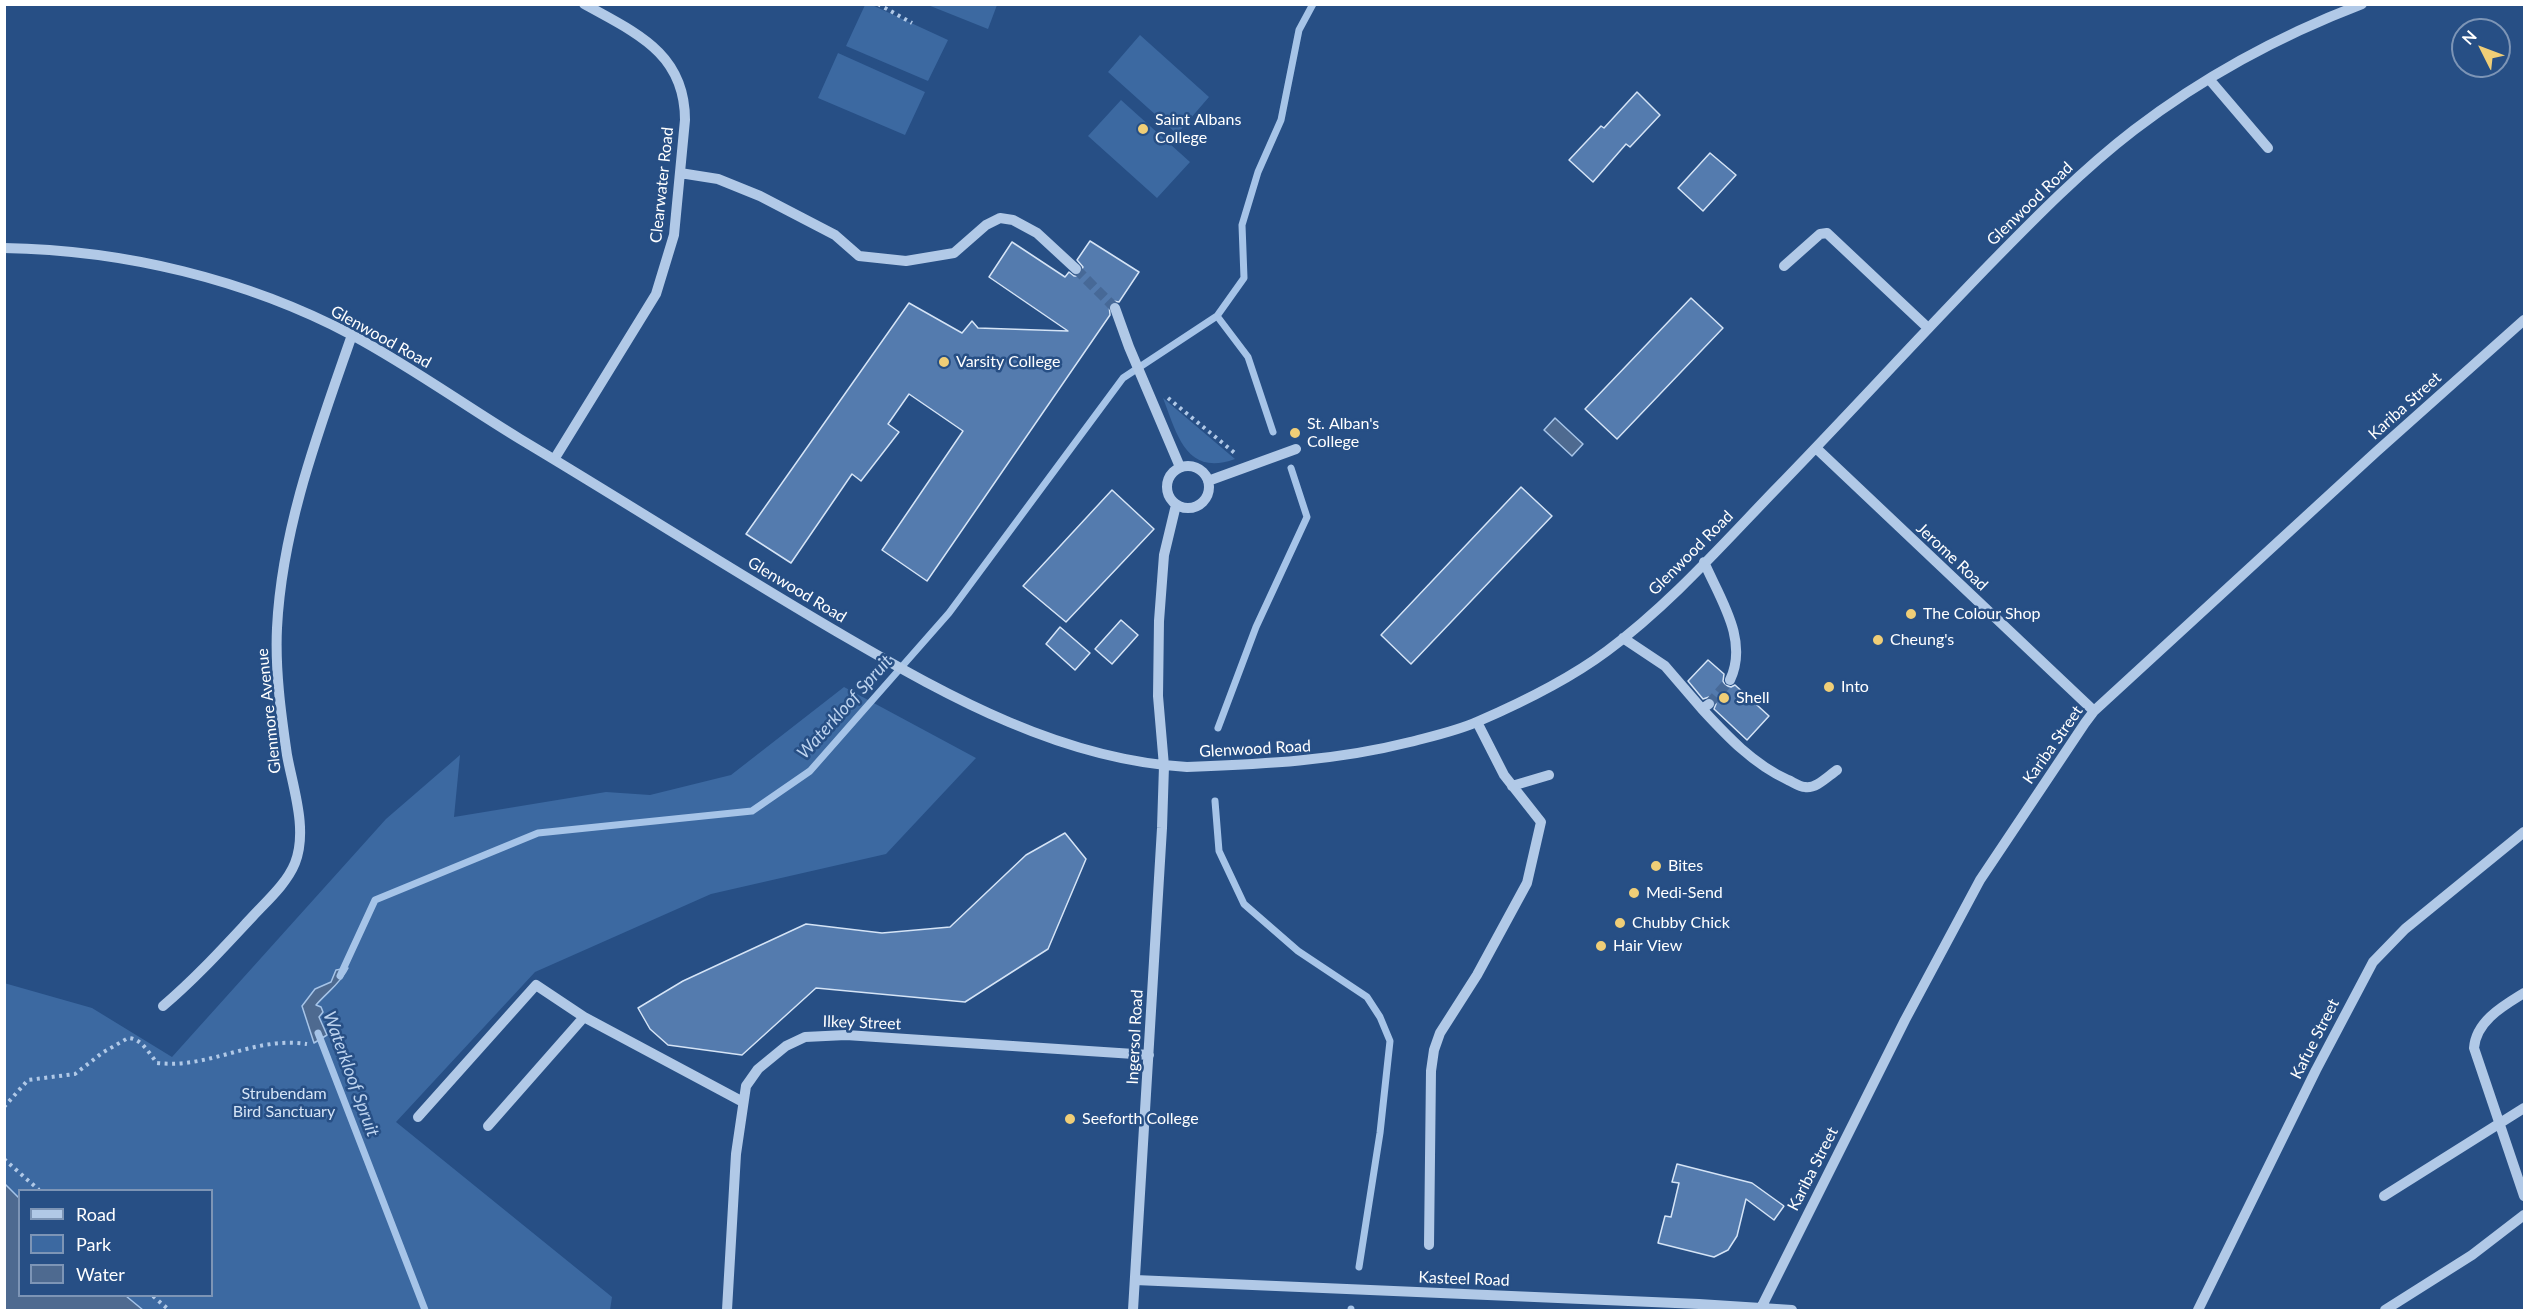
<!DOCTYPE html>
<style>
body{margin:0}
#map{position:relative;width:2529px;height:1315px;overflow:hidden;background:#274f85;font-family:Lato,sans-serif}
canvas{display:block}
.frame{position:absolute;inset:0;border:6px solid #fff;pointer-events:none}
.legend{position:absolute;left:18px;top:1189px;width:195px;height:108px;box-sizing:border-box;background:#274f85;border:2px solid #7d95b6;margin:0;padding:8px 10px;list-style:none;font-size:18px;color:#fff}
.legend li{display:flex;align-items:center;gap:12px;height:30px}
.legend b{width:30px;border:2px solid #7d95b6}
.north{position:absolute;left:2451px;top:18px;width:60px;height:60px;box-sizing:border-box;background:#274f85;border:2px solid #7d95b6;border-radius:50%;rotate:312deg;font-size:16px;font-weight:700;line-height:24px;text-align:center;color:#fff}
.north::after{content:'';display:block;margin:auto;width:21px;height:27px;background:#f0ce77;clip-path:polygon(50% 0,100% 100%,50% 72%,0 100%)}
</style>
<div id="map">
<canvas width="2529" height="1315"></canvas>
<div class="frame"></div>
<ul class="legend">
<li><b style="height:8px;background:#b1c9e7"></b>Road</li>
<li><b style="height:16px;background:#3c69a1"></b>Park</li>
<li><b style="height:16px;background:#4e6a90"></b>Water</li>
</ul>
<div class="north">N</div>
</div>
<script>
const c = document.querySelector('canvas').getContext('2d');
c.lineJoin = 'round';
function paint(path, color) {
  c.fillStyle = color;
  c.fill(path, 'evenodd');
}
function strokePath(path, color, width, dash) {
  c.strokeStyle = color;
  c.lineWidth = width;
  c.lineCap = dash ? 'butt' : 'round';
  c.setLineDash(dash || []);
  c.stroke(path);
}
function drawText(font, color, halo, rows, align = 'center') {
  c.font = font + ' Lato,sans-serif';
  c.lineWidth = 5;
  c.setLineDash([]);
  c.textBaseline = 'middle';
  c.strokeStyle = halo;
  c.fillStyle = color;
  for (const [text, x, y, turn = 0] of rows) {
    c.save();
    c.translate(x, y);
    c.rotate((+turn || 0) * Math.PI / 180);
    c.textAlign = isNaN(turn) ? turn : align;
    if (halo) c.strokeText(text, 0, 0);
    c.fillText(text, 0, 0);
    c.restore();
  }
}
const green = new Path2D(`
 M865,5H872L948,40L928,81L846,46Z
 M928,5H997L988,29Z
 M1140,35L1209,97L1177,134L1108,72Z
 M838,53L925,92L905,135L818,98Z
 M1121,100L1190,162L1157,198L1088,136Z
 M1163,398L1235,459C1186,477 1177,434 1163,398Z
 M844,687L976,758L886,854L711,894L535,972L396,1122L612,1297L610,1310H5L4,983L92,1008L172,1057L386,819L460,755L454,817L606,792L650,795L731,775ZM20,1190H212V1296H20Z`);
const water = new Path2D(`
 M1555,418L1583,444L1572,456L1544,430Z
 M348,968C341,983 327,992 316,1005L321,1007L323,1012L319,1017L327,1035L314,1043L302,1006L315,989L331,982L336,970Z
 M5,1184L19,1198L20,1296H126L143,1310H5Z`);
const stream = new Path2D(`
 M1217,316L1248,357L1273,432
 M1218,728L1256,627L1307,517L1291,468
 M1215,801L1219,851L1244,904L1298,951L1367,997L1380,1017L1390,1041L1380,1133L1359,1267
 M340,976L375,900L538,833L752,811L810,771L949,613L1123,378L1217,316L1244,278L1242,225L1258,172L1281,120L1299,30L1313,4
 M318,1033L425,1310
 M1351,1310V1309`);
const building = new Path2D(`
 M1637,92L1660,115L1630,147L1626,144L1593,182L1569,160L1601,126L1604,128Z
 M1710,153L1736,175L1703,211L1678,188Z
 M1090,241L1139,272L1119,302L1113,301L1109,304L1110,315L927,581L882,550L963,431L909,394L888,424L899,432L861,481L852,474L791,563L746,534L909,303L962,333L972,321L978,328L1068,331L989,277L1012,242L1065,277L1069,272L1074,276H1079L1083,267L1077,260Z
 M1691,298L1723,328L1617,439L1585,409Z
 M1521,487L1552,516L1411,664L1381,635Z
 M1112,490L1154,529L1066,622L1023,586Z
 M1121,620L1138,635L1112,664L1095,649Z
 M1060,627L1090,653L1075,670L1046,644Z
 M1708,660L1724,674L1723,681L1725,685L1731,687L1735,685L1769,716L1747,740L1714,709L1716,704L1715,699L1709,697L1703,699L1688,681Z
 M1065,833L1086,859L1048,949L965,1002L816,988L742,1055L668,1045L650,1029L638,1008L683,981L806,924L882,933L950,927L1026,855Z
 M1677,1164L1752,1183L1784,1206L1774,1220L1746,1199L1737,1236L1728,1250L1714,1257L1658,1243L1665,1216L1671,1217L1679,1183L1672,1182Z`);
const minorTunnel = new Path2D(`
 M1076,269L1115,308
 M1709,704L1730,680`);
const path = new Path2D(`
 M878,4L912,23
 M1168,398L1236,454
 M4,1107L28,1080L75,1074L102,1053L128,1038C141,1038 149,1053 157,1063C211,1069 253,1036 307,1044
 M4,1159L39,1190
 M153,1296L169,1310`);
const minor = new Path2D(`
 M2209,79L2268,148
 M680,173L718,179L760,196L835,235L859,256L906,261L954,253L986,225L1000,218L1013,220L1037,233L1076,269
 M4,248C124,250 246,279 352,335C410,366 464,405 520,439C629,504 736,573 846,637C951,698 1063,760 1187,767C1264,764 1335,761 1410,742C1433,736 1457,731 1479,721C1523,702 1568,680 1607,651C1669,605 1721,546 1775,490C1847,416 1917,339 1990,264C2036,217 2082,170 2134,130C2203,77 2281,35 2362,4
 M1784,266L1820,234L1827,233L1928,328
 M1115,308L1129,347L1180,467
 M1816,448L2094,711
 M555,458L656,294L674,235L685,120C685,53 636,33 584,4
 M1167 487a21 21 0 1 1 42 0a21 21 0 1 1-42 0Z
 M1208,481L1296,449
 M1704,562C1720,599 1749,640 1730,680
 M1623,638L1665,666L1702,709L1709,704
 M1702,709C1727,736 1753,764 1788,780C1793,782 1799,787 1805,787C1816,789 1828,776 1837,770
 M1512,786L1549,775
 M2524,993C2503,1006 2476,1021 2474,1048L2524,1196
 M163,1006C196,978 224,947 253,916C268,900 287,883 295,863C308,830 293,788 287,755C281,714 275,670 277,628C282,527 319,430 352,335
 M418,1117L536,985L584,1017
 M488,1126L584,1017L743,1102
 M2384,1196L2524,1108
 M1429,1245L1431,1071L1434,1050L1440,1033L1477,975L1527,883L1541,822L1504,775L1477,722
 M1135,1280L1699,1304L1792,1310
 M1761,1308L1905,1020L1980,880L2085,723L2094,711L2376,452L2524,320
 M727,1310L736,1154L746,1086L758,1069L786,1046L805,1037L846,1035L1149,1055
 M1133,1310L1162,828L1164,766L1158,696L1159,621L1164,555L1176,505
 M2198,1310L2316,1070L2373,962L2405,929L2524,832
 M2385,1310L2472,1255L2524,1215`);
const markers = [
 [1143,129,6,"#f0ce77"],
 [944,362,6,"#f0ce77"],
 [1295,433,6,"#f0ce77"],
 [1911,614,6,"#f0ce77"],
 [1878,640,6,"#f0ce77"],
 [1829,687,6,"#f0ce77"],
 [1724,698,6,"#f0ce77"],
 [1656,866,6,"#f0ce77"],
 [1634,893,6,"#f0ce77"],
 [1620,923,6,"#f0ce77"],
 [1601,946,6,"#f0ce77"],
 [1070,1119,6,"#f0ce77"]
];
const poiNames = [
 ["Saint Albans",1155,120],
 ["College",1155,138],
 ["Varsity College",956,362],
 ["St. Alban's",1307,424],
 ["College",1307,442],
 ["The Colour Shop",1923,614],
 ["Cheung's",1890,640],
 ["Into",1841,687],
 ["Shell",1736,698],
 ["Bites",1668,866],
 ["Medi-Send",1646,893],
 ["Chubby Chick",1632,923],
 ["Hair View",1613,946],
 ["Seeforth College",1082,1119]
];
const streetNames = [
 ["Clearwater Road",662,185,-84],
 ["Glenwood Road",2030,204,-44],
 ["Glenwood Road",381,337,29],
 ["Kariba Street",2405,406,-42],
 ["Glenwood Road",1691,553,-45],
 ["Jerome Road",1952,557,43],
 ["Glenwood Road",797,590,31],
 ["Glenmore Avenue",269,711,-96],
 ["Kariba Street",2053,745,-55],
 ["Glenwood Road",1255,749,-3],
 ["Ilkey Street",862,1023,2],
 ["Ingersol Road",1135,1037,-87],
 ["Kafue Street",2315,1039,-63],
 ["Kariba Street",1813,1169,-63],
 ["Kasteel Road",1464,1279,2]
];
const parkNames = [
 ["Strubendam",284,1094],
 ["Bird Sanctuary",284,1112]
];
const waterNames = [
 ["Waterkloof Spruit",845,707,-48],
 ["Waterkloof Spruit",351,1074,70]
];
paint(green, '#3c69a1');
paint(water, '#4e6a90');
strokePath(water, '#a6c4e8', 1.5);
strokePath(stream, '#a6c4e8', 7);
paint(building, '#547bae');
strokePath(building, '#d5e4f6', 1.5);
strokePath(minorTunnel, '#476997', 10, [10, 5]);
strokePath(path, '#b1c9e7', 4, [3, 4.5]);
strokePath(minor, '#b1c9e7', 10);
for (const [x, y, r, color] of markers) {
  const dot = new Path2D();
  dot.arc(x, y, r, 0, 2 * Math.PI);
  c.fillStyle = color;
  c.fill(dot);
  strokePath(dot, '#274f85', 2);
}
drawText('16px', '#fff', '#274f85', poiNames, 'left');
drawText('16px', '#fff', '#274f85', streetNames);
drawText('16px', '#d5e4f6', '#274f85', parkNames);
drawText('italic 18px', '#bdd3ef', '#274f85', waterNames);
</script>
